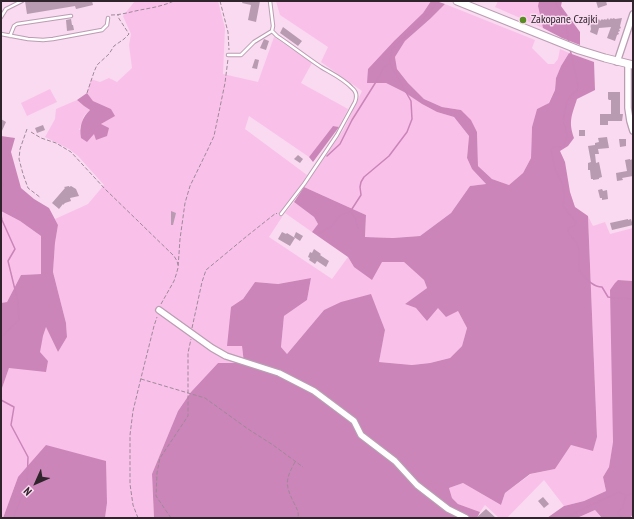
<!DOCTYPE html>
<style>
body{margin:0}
#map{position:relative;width:634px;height:519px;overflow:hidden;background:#f9daf0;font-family:"PT Sans Narrow",sans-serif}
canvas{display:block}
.frame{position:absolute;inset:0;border:2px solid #2f242c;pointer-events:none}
.north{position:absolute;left:16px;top:463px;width:40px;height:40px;-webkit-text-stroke:3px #f9daf0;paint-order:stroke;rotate:225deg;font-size:11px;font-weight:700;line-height:16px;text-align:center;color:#2f242c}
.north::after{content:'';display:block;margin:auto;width:14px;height:18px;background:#2f242c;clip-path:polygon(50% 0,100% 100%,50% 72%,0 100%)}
</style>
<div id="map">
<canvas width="634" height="519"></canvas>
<div class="frame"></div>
<div class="north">N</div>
</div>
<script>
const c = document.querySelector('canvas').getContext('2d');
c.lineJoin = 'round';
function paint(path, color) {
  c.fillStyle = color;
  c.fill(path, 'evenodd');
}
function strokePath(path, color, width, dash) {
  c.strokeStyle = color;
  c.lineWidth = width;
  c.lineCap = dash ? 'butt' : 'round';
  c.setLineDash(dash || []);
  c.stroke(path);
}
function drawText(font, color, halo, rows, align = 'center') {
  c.font = font + ' "PT Sans Narrow",sans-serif';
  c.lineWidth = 3;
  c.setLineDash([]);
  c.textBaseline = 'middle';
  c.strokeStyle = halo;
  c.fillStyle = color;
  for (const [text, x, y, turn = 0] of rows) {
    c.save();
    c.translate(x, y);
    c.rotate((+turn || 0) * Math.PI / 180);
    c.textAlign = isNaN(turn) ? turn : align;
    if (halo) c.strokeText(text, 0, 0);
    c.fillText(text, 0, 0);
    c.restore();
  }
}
const green = new Path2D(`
 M135,1H218L225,28L223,74L258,82L274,37L312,63L301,83L348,109L339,127L333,126L309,157L249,116L245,129L307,175L294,196L278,215L282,217L269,237L332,279L348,257L354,267L382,262H404L424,280L427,288L405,304L416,308L438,307L458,311L467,328L462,346L450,358L430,363L412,365L379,362L385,330L371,295L324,310L287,354L281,347L284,316L307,300L311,278L278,284L255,282L243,299L227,346H242L244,363H218L191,392L178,411L152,474L154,518H105L107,503L18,477L3,518H1V391L9,368L48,361L39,352L43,336L46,326L58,352L67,337L66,323L53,272L55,243L58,225L55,219L88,204L104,185L78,156L69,149L45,137L55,119L56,109L77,100L84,106L90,110L84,116L79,130L101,124L114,116L111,109L93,101L87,93L91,79L100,82L109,78L117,82L132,68L129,45L131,34L123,16Z
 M276,1H431L423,13L395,40L386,83L404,92L422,104L437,112L454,117L469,136L467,158L472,169L486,184L470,186L451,213L420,236L393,238L365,237L366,215L304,187L344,129L362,91L321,62L328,47L280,15Z
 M498,1H539L538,6L543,28L495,7Z
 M445,4L535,40L532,48L548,64H554L558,59L560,49L569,53L561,66L556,78L555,90L548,104L537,109L532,127L531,158L523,173L509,185L492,179L478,166L477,132L461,110L442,107L424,99L408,83L397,69L395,57L405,41L430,19Z
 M50,89L57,102L27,116L21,103Z
 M294,202L314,217L318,224L312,232L285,213Z
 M1,211L20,221L41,236V274L21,275L7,302L1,303Z
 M588,216L593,226L605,222L610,234L633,228V281L618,280L613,443L609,467L603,477L606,491L584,501L564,506L544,480L507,518H499L485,505L480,512L458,504L452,498L449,488L463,483L501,505L505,493L531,474L555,469L571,445L593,450L597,437Z
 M595,510L602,518H577Z`);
const forest = new Path2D(`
 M431,1H436L445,4L430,19L405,41L395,57L397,69L408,83L424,99L442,107L461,110L471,120L477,132L478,166L492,179L509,185L523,173L531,158L532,127L537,109L549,103L555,90L556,78L561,66L569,53L594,62L595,90L577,99C572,115 568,121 574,138L568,146L560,151L565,162L570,192L575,207L588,216L597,437L593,451L571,445L555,469L530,474L505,493L501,505L463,483L449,488L452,498L458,504L480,512L477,518H465L458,513L454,518H154L152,474L178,411L191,392L218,363H244L242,346H227L231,307L243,299L255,282L278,284L311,278L307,300L284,316L281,347L287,354L324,310L341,302L371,294L385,330L379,362L412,365L430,363L450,358L462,346L467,328L458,311L446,317L438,308L427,321L416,308L405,304L427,288L424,280L404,262H382L372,280L354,267L348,257L312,232L318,224L314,217L294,202L304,187L366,215L365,237L393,238L420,236L451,213L470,186L486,184L472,169L467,158L469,136L454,117L437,112L422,104L404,92L386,83H367L368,69L395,40L423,13Z
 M539,1H562L561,6L580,32V45L562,38L543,28L538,6Z
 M87,93L93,101L111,109L115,116L101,124L109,128L107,136L96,140L94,134L87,142L81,138C79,126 82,118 90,110L84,106L77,100Z
 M333,126L339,127L313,162L309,157Z
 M1,136L15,138L11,152L21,188L34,199L49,208L58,225L55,243L53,272L66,323L67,337L58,352L46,327L43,336L40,352L48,361L46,372L9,368L1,391V303L7,302L21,275L41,274V236L20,221L1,211Z
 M618,280L633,281V514L630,518H602L595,510L577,518H547L564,506L584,501L606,491L603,477L609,467L613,442L610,290L615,283Z
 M46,445L106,461L107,503L105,518H3L18,477Z`);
const stream = new Path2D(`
 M555,1L558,7L565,17L569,44
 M570,49L578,85L577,91L573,93L567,101L563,122L566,128L567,136L564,145L561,147C557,146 554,146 551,149L555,169L563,185L564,195L563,206L576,222L574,226L569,228L568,230C569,236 574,238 577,244C581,251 579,262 579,270C584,277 593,287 602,287L608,297L616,298L633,299
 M327,156L340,144L352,120L379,77L384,67L390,64
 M1,179L3,185L1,192
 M351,212L355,218L358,228
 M1,215L2,220L15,249L8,261L18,302L19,320L1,337V339
 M319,233L331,227L340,215L350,212L361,195L360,187L361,182L364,177L389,156L407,132L412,119L411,101L390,64L392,49L424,18L435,5
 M1,400L14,407L11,425L28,457L27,485L13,518
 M566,517L619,492L626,495
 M623,518L618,514L619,510L623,508L626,495L633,494`);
const building = new Path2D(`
 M25,1H92L93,5L76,9L75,6L27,14Z
 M243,1H260L256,22L248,20L251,5L242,3Z
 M596,1H606L607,5L598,8Z
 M608,18L609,20L611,18L612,19L614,18L615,19L622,18L620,26L621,28L619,29L620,31L618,32L619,34L617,35L615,41L607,38L611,27L599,28L597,35L590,32L591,29L590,22L597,21L599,19L600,21L602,19L603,20L605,19L606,20Z
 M71,19L72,25H73L74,30L67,31L66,20Z
 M283,27L302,41L298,46L280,33Z
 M264,39L269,41L266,50L260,48Z
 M255,59L259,60L257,69L252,68Z
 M608,92H620V114H623L622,121H608V125H600V114H611V100H609L608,99Z
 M1,119L6,122L1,133Z
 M43,125L45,130L37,133L35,128Z
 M579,130H585V136H579Z
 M607,137L609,148L598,149L599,154H595L596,163L599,162L602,177L599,178V179L593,180V179H591L590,170H588V163L591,162L588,146L595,145V143L599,142L598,138Z
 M619,139H626V146L620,147Z
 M298,155L303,159L300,163L294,159Z
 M630,159V160L633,159V176L622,178L623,180L617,181L616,173L627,171L625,160Z
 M69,186V187L71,186L76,189L79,196L70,198L71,201L65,203L63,205V204L59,209L52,203L65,188L64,187Z
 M602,189L603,191L607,190L608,199L602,200V198H600L598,190Z
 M171,211L176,213L173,225H171Z
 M628,219V220L631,219L633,225L612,230L610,223Z
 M282,232L286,234L287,233L295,238L290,246L278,239Z
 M296,232L303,236L300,241L294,237Z
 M314,249L321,254L320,255L329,261L326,267L317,261L315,264L309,260L310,258L308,257L310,252L312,253Z
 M543,497L549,504L544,508L538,501Z
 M486,509L496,518H476Z`);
const path = new Path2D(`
 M220,1L228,32L229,50
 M111,15C121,15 130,12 140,10C151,8 163,6 174,1
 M87,93L94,72L97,65L109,54L114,46L124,39L129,34L118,17V15
 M27,129L20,149L19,159L23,174L28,188L41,198
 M31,132L41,138L56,143L71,152L105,189L174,256L177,261L178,265
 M161,304L174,281L176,275L178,268L180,239L185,203L190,186L208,149L214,136L225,83L228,59
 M192,328L202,282L206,270L247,236L276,213L277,214
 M141,379L205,398L248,429L273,445L303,467
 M295,462C285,480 285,485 294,503C297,509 299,512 298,518
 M138,518L133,505L130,484V435L133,411L141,378L154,326L157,317
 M171,518L156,496L157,473L160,458L188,416V353L191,339`);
const lane = new Path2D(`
 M270,1L273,26L272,31L277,36C292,46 306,57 321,67C331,73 344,79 352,88C357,92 357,97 355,102L337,135L304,184L281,214
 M1,17L6,9L22,1
 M1,34L28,39L43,40L53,39L102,30L107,25L108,18
 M10,36L14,26L17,24L71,16
 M228,55H241L254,42L272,31`);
const street = new Path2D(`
 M617,62L633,14
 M628,64V108L630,121L633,131
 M159,310L212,348L226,356L279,373L314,391L354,421L361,435L395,461L417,485L448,509L466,518`);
const secondary = new Path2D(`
 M457,1L579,50L605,58L633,65`);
const markers = [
 [523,20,4,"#588b22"]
];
const poiNames = [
 ["Zakopane Czajki",531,20]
];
paint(green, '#f9c1e9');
paint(forest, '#cb85b9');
strokePath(stream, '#ca84b8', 1.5);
paint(building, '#b89bb0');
strokePath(lane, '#ba9db2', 4.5);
strokePath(street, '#ba9db2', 8);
strokePath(secondary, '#ba9db2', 9);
strokePath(path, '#9f8999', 1, [4, 2]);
strokePath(lane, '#fff', 2.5);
strokePath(street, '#fff', 5.5);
strokePath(secondary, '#fff', 7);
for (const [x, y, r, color] of markers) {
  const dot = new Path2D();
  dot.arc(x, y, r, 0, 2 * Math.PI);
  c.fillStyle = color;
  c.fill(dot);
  strokePath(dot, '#f9daf0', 1.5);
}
drawText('12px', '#2f242c', '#f9daf0', poiNames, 'left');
</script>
